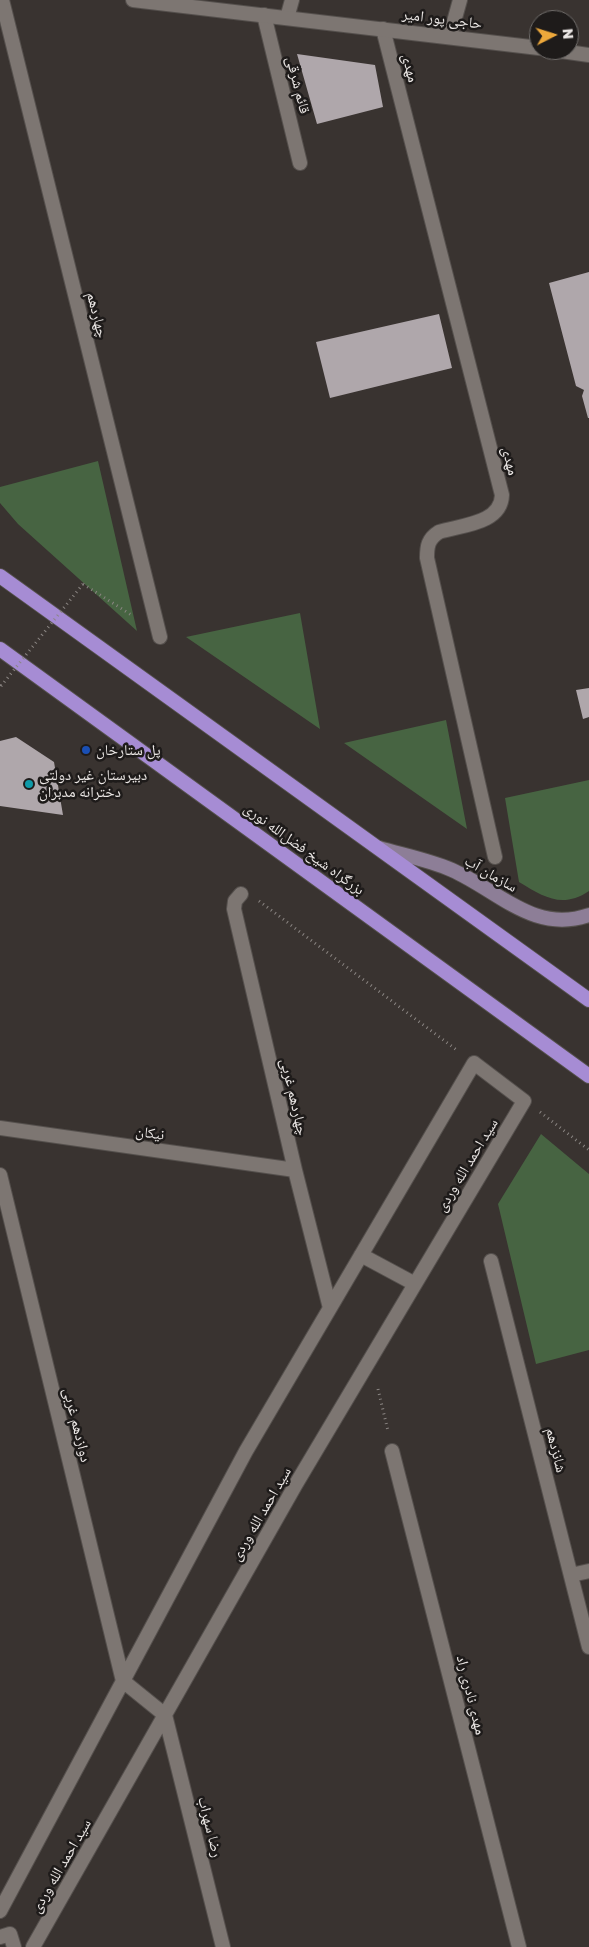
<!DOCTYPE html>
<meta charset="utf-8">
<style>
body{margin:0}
#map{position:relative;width:589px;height:1947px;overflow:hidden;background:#393330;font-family:"Golos Text",sans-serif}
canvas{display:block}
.north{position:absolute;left:529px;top:10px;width:50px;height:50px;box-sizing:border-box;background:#1e1b1a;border:1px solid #706d6b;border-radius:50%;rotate:85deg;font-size:14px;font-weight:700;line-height:20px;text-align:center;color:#ebe7e5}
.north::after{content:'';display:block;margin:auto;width:18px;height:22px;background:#eda83b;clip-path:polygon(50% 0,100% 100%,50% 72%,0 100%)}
</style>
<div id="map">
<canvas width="589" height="1947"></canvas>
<div class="north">N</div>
</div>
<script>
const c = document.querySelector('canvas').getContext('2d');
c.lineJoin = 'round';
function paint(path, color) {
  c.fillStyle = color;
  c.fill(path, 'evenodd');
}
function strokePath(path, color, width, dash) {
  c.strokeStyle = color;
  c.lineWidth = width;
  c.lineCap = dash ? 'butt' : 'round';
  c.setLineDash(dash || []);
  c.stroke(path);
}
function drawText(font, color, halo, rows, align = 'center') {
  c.font = font + ' "Golos Text","Noto Naskh Arabic",sans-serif';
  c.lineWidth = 5;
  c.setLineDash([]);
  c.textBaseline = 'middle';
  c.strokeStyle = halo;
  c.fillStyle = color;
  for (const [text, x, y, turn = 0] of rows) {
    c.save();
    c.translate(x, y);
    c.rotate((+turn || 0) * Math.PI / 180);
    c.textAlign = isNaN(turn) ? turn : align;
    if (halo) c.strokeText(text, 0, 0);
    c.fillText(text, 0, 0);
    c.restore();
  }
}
const green = new Path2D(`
 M98,461L137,631L18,524L0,503V487Z
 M300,613L320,729L186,637Z
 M446,720L467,829L344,743Z
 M589,780V891C562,909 544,897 519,882L505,798Z
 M541,1134L589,1174V1350L536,1364L498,1204Z`);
const building = new Path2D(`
 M297,54L375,65L383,107L317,124Z
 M589,272V418H588L582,396L584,390L576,386L549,283Z
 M439,314L452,368L330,398L316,342Z
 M589,688V717L583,719L576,690Z
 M16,737L54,762L63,815L0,806V741Z`);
const path = new Path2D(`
 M83,584L133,616
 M0,685L1,686
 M259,901L458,1051
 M540,1112L589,1150
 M378,1389L388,1431`);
const minor = new Path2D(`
 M2,0L160,637
 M264,15L300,163
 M287,18L292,0
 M383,29L502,495C501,524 461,525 439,532C428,539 427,546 427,558L495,857
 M450,36L460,0
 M241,894L235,901L234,909L295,1170L330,1308
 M0,1128L295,1170
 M0,1175L123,1681L165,1715L223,1947
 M361,1255L415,1284
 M491,1261L589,1647
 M392,1451L519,1947
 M571,1575L589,1571
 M0,1911L246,1451L474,1063L524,1101L296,1484L33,1947
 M0,1937L10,1934L14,1947`);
const tertiary = new Path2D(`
 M133,0L539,48
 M554,50L589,55`);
const secondary = new Path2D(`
 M379,848C403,855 429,860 452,870C499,891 534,934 589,915`);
const trunk = new Path2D(`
 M0,576L589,1000
 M0,649L589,1076`);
const pathBridge = new Path2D(`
 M1,686L83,584`);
const markers = [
 [86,750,5,"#1a4fb4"],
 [29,784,5,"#0f9aa8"]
];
const streetNames = [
 ["حاجی پور امیر",442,19,7],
 ["مهدی",410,68,76],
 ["قائم شرقی",298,85,76],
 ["چهاردهم",97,315,76],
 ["مهدی",510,461,76],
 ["بزرگراه شیخ فضل‌الله نوری",304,849,36],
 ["سازمان آب",491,874,30],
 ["چهاردهم غربی",294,1097,77],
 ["نیکان",150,1133,8],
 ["سید احمد الله وردی",467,1165,-59],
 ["دوازدهم غربی",77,1425,76],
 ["شانزدهم",556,1450,76],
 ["سید احمد الله وردی",261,1514,-60],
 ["مهدی نادری راد",471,1695,76],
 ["رضا سهراب",210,1827,76],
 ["سید احمد الله وردی",61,1866,-60]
];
const poiNames = [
 ["پل ستارخان",96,750],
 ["دبیرستان غیر دولتی",39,775],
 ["دخترانه مدبران",39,792]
];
paint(green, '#476442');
paint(building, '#afa7ab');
strokePath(minor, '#55504d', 16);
strokePath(tertiary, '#55504d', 16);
strokePath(secondary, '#55504d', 16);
strokePath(trunk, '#55504d', 16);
strokePath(path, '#8b8683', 3, [1, 4]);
strokePath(minor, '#7d7672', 14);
strokePath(tertiary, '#7d7672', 14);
strokePath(secondary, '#8d7e97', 14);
strokePath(trunk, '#a68cd4', 14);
strokePath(pathBridge, '#8b8683', 3, [1, 4]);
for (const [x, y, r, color] of markers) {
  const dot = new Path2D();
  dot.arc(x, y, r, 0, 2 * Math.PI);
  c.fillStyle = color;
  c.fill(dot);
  strokePath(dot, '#1e1b1a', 2);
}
drawText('15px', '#ebe7e5', '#1e1b1a', streetNames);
drawText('15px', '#ebe7e5', '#1e1b1a', poiNames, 'left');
</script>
